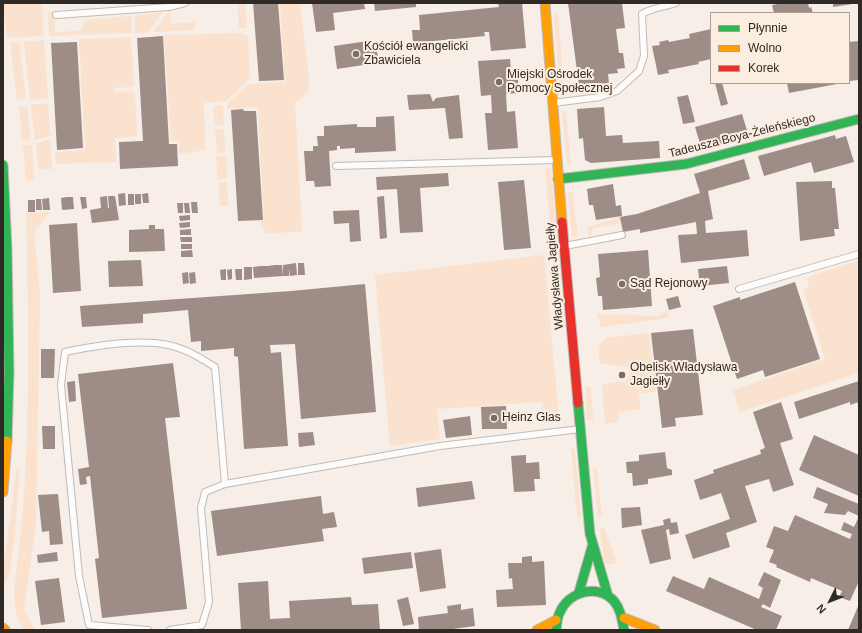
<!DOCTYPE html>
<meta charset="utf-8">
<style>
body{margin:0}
#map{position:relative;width:862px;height:633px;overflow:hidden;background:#f6eee7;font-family:Arial,sans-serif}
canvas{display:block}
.frame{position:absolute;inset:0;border:4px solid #2f2a25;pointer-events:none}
.legend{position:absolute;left:710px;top:12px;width:140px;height:72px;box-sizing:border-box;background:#fcede1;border:1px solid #aa9f96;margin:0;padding:5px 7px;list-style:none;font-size:12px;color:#2f2a25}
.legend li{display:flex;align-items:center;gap:8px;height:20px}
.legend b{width:20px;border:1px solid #aa9f96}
.north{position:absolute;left:810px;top:581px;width:40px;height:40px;-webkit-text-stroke:3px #fcede1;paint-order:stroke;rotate:228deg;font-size:11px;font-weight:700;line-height:16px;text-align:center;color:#2f2a25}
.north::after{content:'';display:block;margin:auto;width:14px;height:18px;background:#2f2a25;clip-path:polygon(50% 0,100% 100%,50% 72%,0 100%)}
</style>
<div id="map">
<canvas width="862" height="633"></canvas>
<div class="frame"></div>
<ul class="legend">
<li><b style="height:5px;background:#30b455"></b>Płynnie</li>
<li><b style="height:5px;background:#ff9f0a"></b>Wolno</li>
<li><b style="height:5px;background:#e5322d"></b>Korek</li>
</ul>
<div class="north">N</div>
</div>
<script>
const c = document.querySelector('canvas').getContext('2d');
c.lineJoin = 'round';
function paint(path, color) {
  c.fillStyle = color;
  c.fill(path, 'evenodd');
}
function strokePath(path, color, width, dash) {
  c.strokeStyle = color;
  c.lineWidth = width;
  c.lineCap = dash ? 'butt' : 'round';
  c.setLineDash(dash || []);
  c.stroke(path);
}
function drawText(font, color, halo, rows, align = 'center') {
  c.font = font + ' Arial,sans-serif';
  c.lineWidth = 4;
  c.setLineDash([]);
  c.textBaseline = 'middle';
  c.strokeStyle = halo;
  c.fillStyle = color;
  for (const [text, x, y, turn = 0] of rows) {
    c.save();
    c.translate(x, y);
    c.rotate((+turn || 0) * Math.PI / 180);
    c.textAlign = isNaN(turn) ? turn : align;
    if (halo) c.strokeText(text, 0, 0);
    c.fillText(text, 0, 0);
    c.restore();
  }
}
const green = new Path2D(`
 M3,3H42L44,36L7,38Z
 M237,3H245L247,28H239Z
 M280,3H300L309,79V89L303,97L295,102L302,232L266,233L259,221H264L258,107L229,109L227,108V104L249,84L285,82Z
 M170,10L171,24L195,22V30L153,32Z
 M558,11L564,93H560L554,16Z
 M48,12H54L55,32L80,31L86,20L131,16L132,33L51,36L49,35Z
 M162,13L148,33H135V15Z
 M242,33L248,37L250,78L226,101L204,103L205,150L179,154V142L171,141L164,35Z
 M131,37L134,84L131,87L113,88L114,92L132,91L135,93L137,136L115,138L116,162L56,164L55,152L85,150L79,39Z
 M44,40L48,98L30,100L24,42Z
 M19,41L26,98L17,100L10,43Z
 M31,104H48L50,136L35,140Z
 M223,105L224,125H215L213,106Z
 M27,106L31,140L22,141L19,107Z
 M562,111H566L571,167L567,163Z
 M217,129H224L225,153H217L215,132Z
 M50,139L52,169H38L36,144Z
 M23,145H32L34,180L26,181Z
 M226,156L227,179H218L216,157Z
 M545,167L551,168L558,245L552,246Z
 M227,182L228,206H220L219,183Z
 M572,190L578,236L572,237L568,198V194Z
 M50,212L34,232L40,296L36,524L24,610L35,630H25C15,619 14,603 14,589C32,464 29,339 26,213Z
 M620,217L621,223L594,228L589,239L588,227Z
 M544,255L559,417L543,418L542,402L437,409L440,439L390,446L375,275Z
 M859,260V373L740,412L733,390L825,359L803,290L809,287L806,278Z
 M667,311L669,317L662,319L601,327L597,314L658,316Z
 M649,333L656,392L639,393L641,409L618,412L619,421L605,424L602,384L626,381L630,373L626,367L600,363L598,347L606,338Z
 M585,385L591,388L593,420H587Z
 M571,446L575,451L581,518H577Z
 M17,468L20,469C18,488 14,572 6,584L3,583V569Z
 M593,469H597L602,516L598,517Z
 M604,528L616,560L614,564H605L600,529Z`);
const building = new Path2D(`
 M253,3H278L284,80L259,81Z
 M312,3H364L365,9L333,13L335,30L316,32Z
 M374,3H416V7L375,11Z
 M498,3H522L526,48L491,51L489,32H484L485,36L413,43L412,30H420L419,15L499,7Z
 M568,3H622L625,28L616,29L619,53H623L625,68L617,69L618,73L608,74L609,83L579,86Z
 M784,3H808L809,8L811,7L813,13H774L772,5Z
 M833,3H852V4L833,7Z
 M711,29V59L698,62L699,64L668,70L669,73L658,75L652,46L660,45L659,42L668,40L669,42L690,38L689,34Z
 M163,36L169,144H177L178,166L120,169L119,142L143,141L137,38Z
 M368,41L369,49L376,48L378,56L369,58L370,64L337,69L334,46Z
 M859,41V80L849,81V42Z
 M77,42L83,148L57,150L51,43Z
 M510,59L511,71L517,70L519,93L506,94L507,112L515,111L518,148L488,150L485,113H492L491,95L481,96L478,61Z
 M715,83H722L728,104L721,106Z
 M787,83H837V84L789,93Z
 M430,94L433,102L436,98L459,95L463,138L449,139L445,108L409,110L407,95Z
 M688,95L695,122L683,124L677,97Z
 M604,107L606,136L622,135L623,143L659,141L660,158L591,163L585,160L583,138L579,139L577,109Z
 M243,109L244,111H256L263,220L238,221L231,110Z
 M742,114L749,137L702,150L695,127Z
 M394,116L396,151L355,153V148L340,149V146H337V150L329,151L331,186L315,187L314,181H306L304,151H313V146H318L317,136H324V126L357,124V127H376V117Z
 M835,135L836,139L846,136L854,162L814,173L811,162L764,176L758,156Z
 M744,159L750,179L708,191L713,219L705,221L706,233L747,230L749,256L681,263L678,235L697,234L696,222L640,233V229L623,232L620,217L637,214L700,193L694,174Z
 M448,173L449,186L420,188L423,232L400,233L397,189L377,190L376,177Z
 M524,180L531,248L504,250L498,182Z
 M832,181V188H835L839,229H834L835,236L800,241L796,182Z
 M613,184L616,206L621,205L622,216L596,220L593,205H589L587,189Z
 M125,193L126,205L119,206L118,194Z
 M148,193L149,203H143L142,194Z
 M128,194H134V205H128Z
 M135,194H141V204H135Z
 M107,196L108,208H109L108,196H115L119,220L92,223L90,210L101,208L100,197Z
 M384,196L387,238L380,239L377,197Z
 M67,197H73L74,209L62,210L61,198Z
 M80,197H86L87,208L82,209Z
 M49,198L50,210H43L42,199Z
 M36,199H41L42,210H36Z
 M28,200H35V212H28Z
 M191,202H197L198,213H192Z
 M177,203H183V213H178Z
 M184,203H189L190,213H185Z
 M359,210L361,241L350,242L349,223L334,224L333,211Z
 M190,215V220L180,221L179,216Z
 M190,222V227L180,228L179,223Z
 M77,223L81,291L53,293L49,225Z
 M149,225H155V229H164L165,251L129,252V230L149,229Z
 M191,229V235H180V230Z
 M180,237H192V242H181Z
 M181,244H192V249H181Z
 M192,250L193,257H181V251Z
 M648,250L652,306L603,310L602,296H598L596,278L600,277L598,254Z
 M141,260L143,286L109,287L108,261Z
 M296,263L297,275L290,276L289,269V276H283V265Z
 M298,263H304L305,275H298Z
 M275,265H282L283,276L269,277L268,266Z
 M261,266H268L269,277L254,278L253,267Z
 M727,266L729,283L700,286L698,269Z
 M244,267H252V279L244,280Z
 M226,269V280H221L220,270Z
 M232,269V279L228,280L227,270Z
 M235,269H242V280H236Z
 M188,272L189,283L183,284L182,273Z
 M195,272L196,283L190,284L189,273Z
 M795,282L820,359L765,377L763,370L737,379L713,306L740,297V300Z
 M365,284L376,412L301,419L295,344L270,345L271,353L281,352L288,446L244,449L238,357L234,356V348L201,351V341L191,342L188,310L143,314V323L82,327L80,306L291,291Z
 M678,296L681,307L669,310L666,299Z
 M693,329L703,415L675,418L676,426L662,428L651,333Z
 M41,349H55L54,378H41Z
 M173,363L180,417L165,418L187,609L102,618L95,559L99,558L90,476L86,477L87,484L80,485L78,469L89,467L78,374Z
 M75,381L76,401L69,402L67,382Z
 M859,381V402L850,405V402L799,419L794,402Z
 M781,402L793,439L780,443L794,485L773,492L769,479L745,486L757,522L726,533L730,547L693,559L685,535L730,519L721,493L700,500L694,480L714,473L713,470L761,454L760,450L765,448L753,412Z
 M506,406L507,429H482L481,407Z
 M470,416L472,435L446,438L443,420Z
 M42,426H55V449H43Z
 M313,432L315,445L299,447L298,433Z
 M814,435L859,455V496L799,470Z
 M665,452L667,468L672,470V475L648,479V484L633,486L632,473H627L626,462L639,461V455Z
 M526,455V463L539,462L540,479H534L535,491L514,492L511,456Z
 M472,481L475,499L418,507L416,488Z
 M817,487L859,504V516L848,511L845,515L824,513L828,504L813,498Z
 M58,494L63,544L50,545L49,531L42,532L38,495Z
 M321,496L323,514L334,512L337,527L322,529L324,541L217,556L211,511Z
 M640,507L642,525L622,528L621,508Z
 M795,515L850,539L852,534L841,530L844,522L854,527L859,516V581L850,601L839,597L842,591L811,578L810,582L776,567L777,565L769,562L774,550L766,547L774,526L788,531Z
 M670,518L671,523L677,522L679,533L670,535L669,529L666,530L671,559L650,564L641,530L664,525L663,520Z
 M441,549L446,588L420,592L414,553Z
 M57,552L58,561L38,563L37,555Z
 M411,552L413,568L364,574L362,558Z
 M532,556V562L544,561L546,605L497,607L496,590L513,589L512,578L509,579L508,563H522V557Z
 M764,572L781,580L770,608L763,604L761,607L782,616L776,630H757L666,591L673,576L704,589L709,577L759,599L763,588L758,585Z
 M59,578L65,622L41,625L35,581Z
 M268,581L270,619L290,618L289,601L351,597L352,605L378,604L380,630H241L238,583Z
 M408,597L414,624L403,626L397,600Z
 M461,604V610L473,608L475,626L446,630H419L418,617L448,613L447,606Z
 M859,604V630H848Z`);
const lane = new Path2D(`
 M56,15L169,7L185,3
 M553,103L600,97L617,91L639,71L644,56L642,14C651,8 665,7 676,3
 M336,166L555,160
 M565,246L622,235
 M739,289L859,254
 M148,630L89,625L79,576L61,385L65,352C94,346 139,339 168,345C185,348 202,359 215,367L225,484
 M170,630L202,625L209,602L201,508L205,492L225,484L440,446L580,429`);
const fast = new Path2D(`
 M3,165L7,249L9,372L7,441
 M558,179L686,164L859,119
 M578,403L590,534L608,596
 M579,592L592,547
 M556,630C557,624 557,617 560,612C569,592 597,583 614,601C621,610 622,620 624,630`);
const slow = new Path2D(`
 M545,3L562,222
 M3,492L7,441
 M624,618L655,630
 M3,628L5,630
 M537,630L556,620`);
const jam = new Path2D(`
 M562,222L578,403`);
const markers = [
 [356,54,4,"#756f69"],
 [499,82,4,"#756f69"],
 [622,284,4,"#756f69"],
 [622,375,4,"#756f69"],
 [494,418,4,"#756f69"]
];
const poiNames = [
 ["Kościół ewangelicki",364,47],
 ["Zbawiciela",364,61],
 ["Miejski Ośrodek",507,75],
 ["Pomocy Społecznej",507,89],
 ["Sąd Rejonowy",630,284],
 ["Obelisk Władysława",630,368],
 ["Jagiełły",630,382],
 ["Heinz Glas",502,418]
];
const streetNames = [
 ["Tadeusza Boya-Żeleńskiego",742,136,-14],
 ["Władysława Jagiełły",555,276,-95]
];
paint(green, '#fae2ce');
paint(building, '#9d8d86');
strokePath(lane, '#c1bbb6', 8);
strokePath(fast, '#c1bbb6', 11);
strokePath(slow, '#c1bbb6', 11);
strokePath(jam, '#c1bbb6', 11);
strokePath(lane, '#fefcfb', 6);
strokePath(fast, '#30b455', 9);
strokePath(slow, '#ff9f0a', 9);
strokePath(jam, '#e5322d', 9);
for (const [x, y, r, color] of markers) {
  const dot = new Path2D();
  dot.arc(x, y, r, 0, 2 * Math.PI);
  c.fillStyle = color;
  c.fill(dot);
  strokePath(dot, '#fcede1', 1.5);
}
drawText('12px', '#2f2a25', '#fcede1', poiNames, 'left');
drawText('12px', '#2f2a25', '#fcede1', streetNames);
</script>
